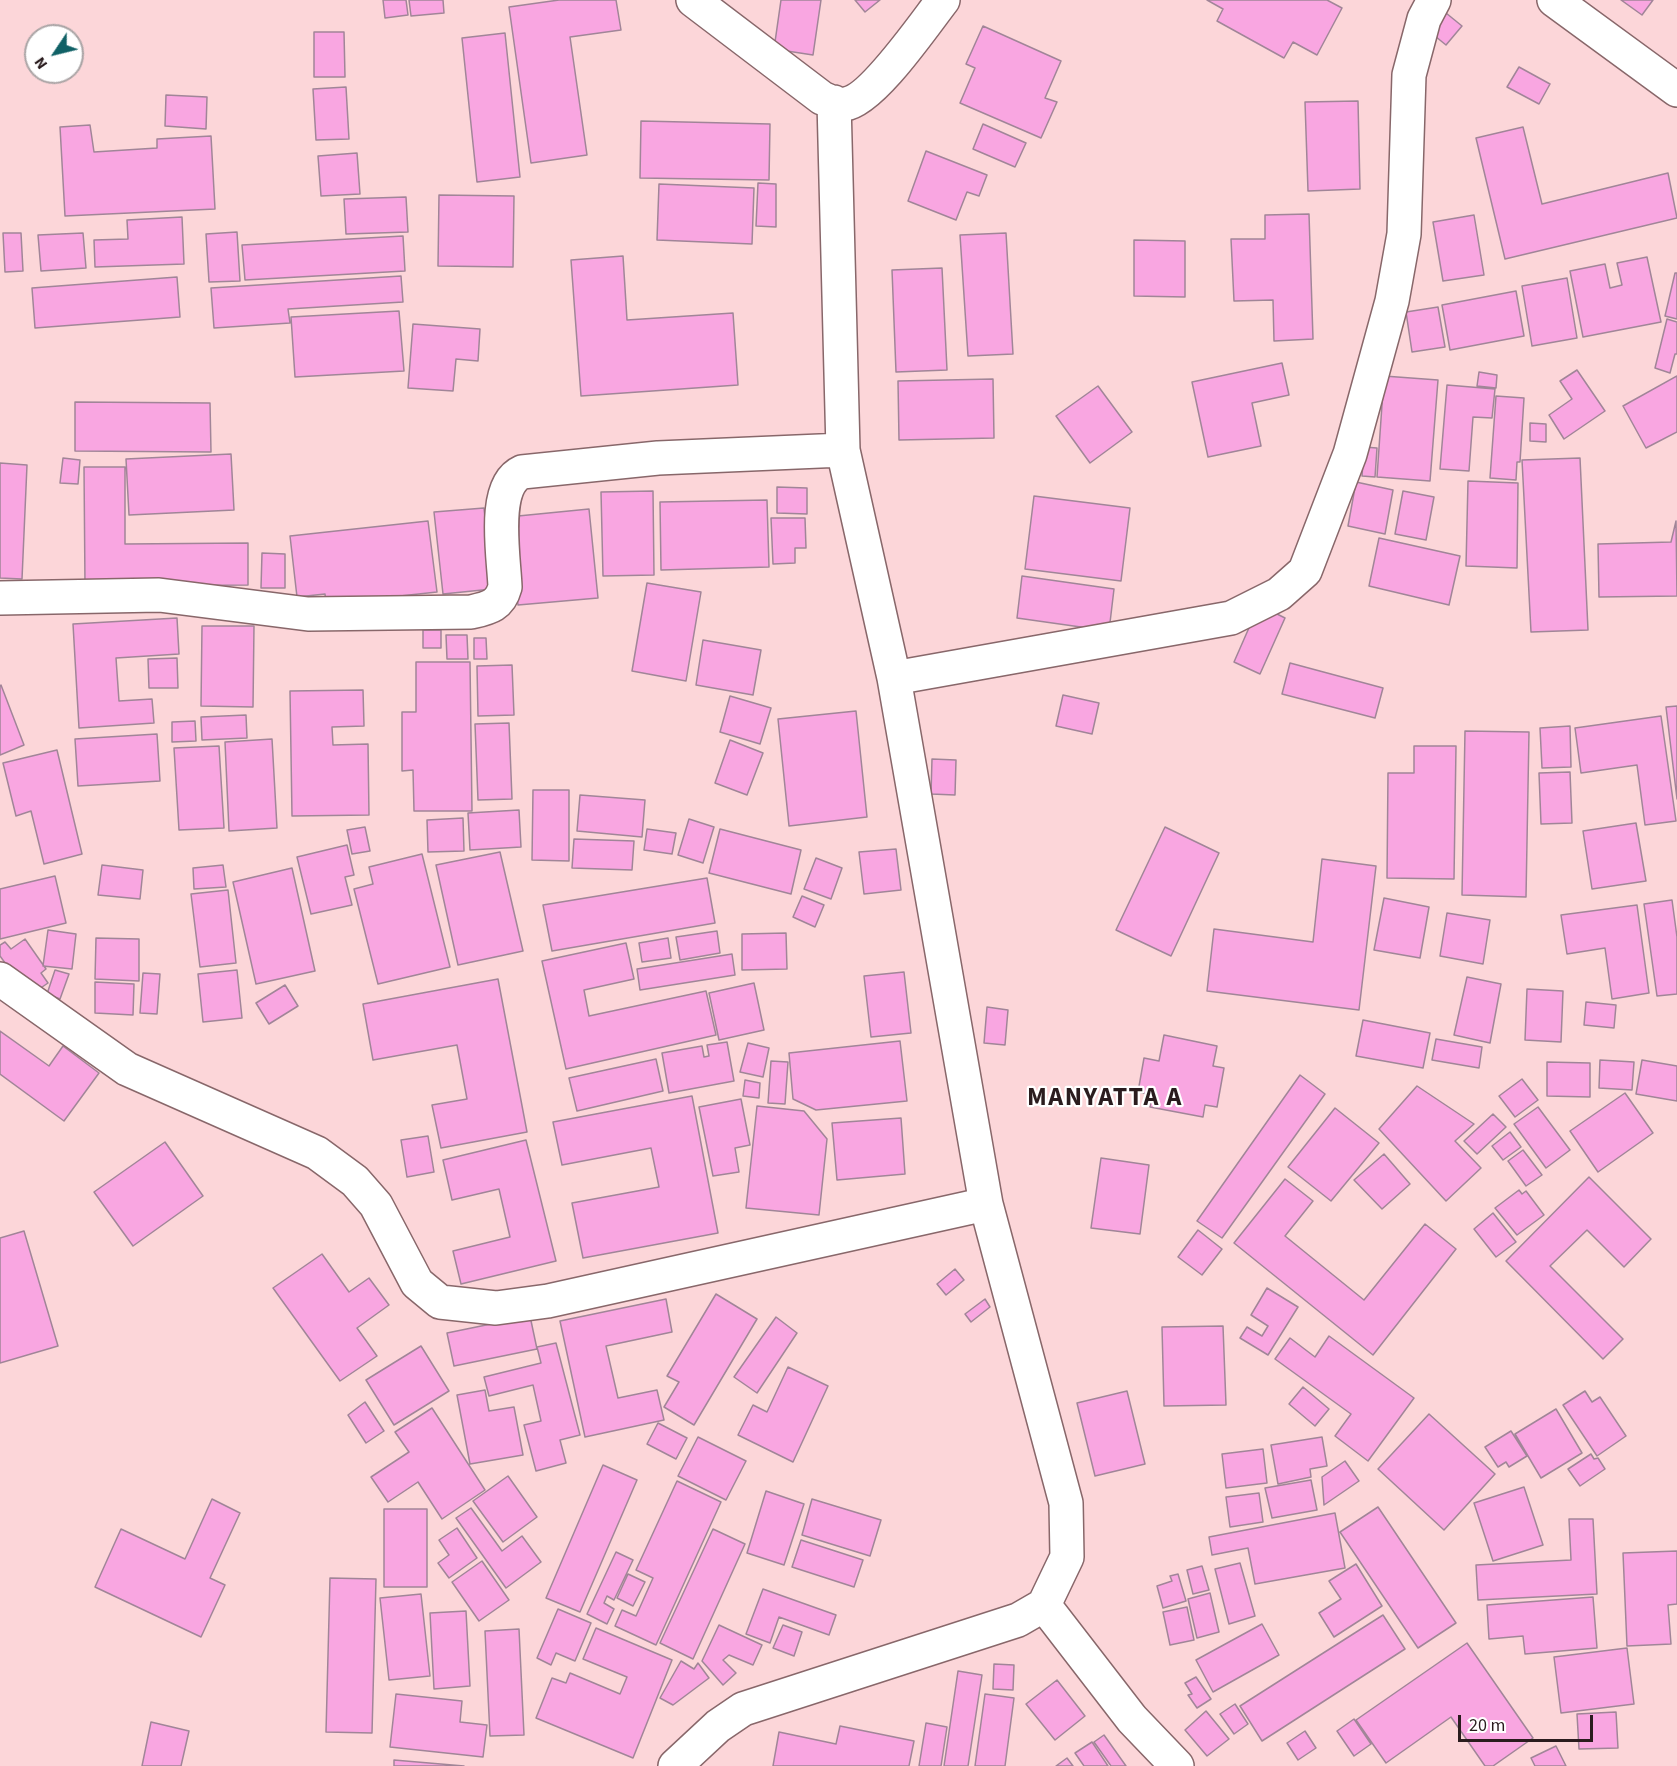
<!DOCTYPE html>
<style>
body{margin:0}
#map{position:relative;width:1677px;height:1766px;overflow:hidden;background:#fcd6d9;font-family:"Source Sans 3",sans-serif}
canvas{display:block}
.north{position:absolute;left:24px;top:24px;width:60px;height:60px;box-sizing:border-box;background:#fff;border:2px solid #aaa4a5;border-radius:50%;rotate:235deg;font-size:16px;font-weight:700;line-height:24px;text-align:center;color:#2a1c1e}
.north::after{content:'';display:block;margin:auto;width:21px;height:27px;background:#106166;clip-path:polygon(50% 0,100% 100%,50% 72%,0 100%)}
.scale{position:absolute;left:1458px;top:1715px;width:135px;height:27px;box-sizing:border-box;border:3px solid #2a1c1e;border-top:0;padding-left:8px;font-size:18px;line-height:21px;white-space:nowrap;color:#2a1c1e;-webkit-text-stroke:4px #fff;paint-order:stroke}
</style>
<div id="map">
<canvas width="1677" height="1766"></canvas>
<div class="north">N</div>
<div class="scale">20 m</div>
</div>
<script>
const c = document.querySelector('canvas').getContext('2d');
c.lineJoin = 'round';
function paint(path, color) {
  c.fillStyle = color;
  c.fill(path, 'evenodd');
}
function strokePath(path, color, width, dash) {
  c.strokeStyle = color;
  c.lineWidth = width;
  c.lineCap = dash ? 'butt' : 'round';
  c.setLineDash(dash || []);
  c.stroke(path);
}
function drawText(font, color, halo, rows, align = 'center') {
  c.font = font + ' "Source Sans 3",sans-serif';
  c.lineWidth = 4.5;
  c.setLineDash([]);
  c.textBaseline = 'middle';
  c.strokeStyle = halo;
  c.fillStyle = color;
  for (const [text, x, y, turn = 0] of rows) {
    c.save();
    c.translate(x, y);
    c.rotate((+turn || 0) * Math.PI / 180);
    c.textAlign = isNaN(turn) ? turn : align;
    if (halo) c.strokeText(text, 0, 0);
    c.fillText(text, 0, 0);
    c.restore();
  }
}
const building = new Path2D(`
 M383,0H406L408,15L385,18Z
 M409,0H443L444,13L411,16Z
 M559,0H616L621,30L570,37L587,155L531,163L509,7Z
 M781,0H821L813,55L774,49Z
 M855,0H880L865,12Z
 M1207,0H1327L1342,8L1317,55L1293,42L1284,58L1217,21L1223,9Z
 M1621,0H1653L1642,15Z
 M1446,13L1462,26L1446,45L1430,32Z
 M983,26L1061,61L1045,98L1057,102L1041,138L960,103L975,68L966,64Z
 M314,32H344L345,77H314Z
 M505,33L520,177L477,182L462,38Z
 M1519,67L1550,84L1539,104L1507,87Z
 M346,87L349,139L316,140L313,89Z
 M166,95L207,97L206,129L165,126Z
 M1358,101L1360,189L1308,191L1305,102Z
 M641,121L770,124L769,180L640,178Z
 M983,124L1026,143L1015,167L973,149Z
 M90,125L94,152L157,148V139L211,136L215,209L65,216L60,127Z
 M1523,127L1542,204L1668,173L1677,218L1505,259L1476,138Z
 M926,151L987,175L979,196L967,192L956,220L908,201Z
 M357,153L360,194L321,196L318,156Z
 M758,183L776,184V227L756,226Z
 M659,184L754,188L752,244L657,240Z
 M439,195L514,196L513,267L438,266Z
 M406,197L408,232L346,234L344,199Z
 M1309,214L1313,339L1274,341L1273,300L1234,301L1231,239H1265V215Z
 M1474,215L1484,275L1443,281L1433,222Z
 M182,217L184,264L95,267L94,240L128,239L127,220Z
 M237,232L240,281L209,282L206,234Z
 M3,233H21L23,271L5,272Z
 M83,233L86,268L41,271L38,235Z
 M1006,233L1013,354L968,356L960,235Z
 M403,236L405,271L245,280L242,245Z
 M1134,240L1185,241V297L1134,296Z
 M623,256L627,320L733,313L738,385L581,396L571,260Z
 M1647,257L1661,322L1583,337L1570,271L1605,264L1610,288L1622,285L1617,263Z
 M942,268L947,370L896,372L892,270Z
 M1675,273H1677V319L1665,316Z
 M401,276L403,302L288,309L290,323L214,328L211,288Z
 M177,277L180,317L35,328L32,288Z
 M1567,278L1577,338L1532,346L1522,286Z
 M1516,291L1524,336L1450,350L1442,305Z
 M1438,307L1445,347L1412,352L1406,312Z
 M399,311L404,371L295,377L291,317Z
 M1667,319L1677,322V354H1675L1670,373L1655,368Z
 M413,324L480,329L478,361L456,359L453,391L408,388Z
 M1282,363L1289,395L1252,403L1261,446L1208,457L1192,382Z
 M1577,370L1605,411L1564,439L1549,415L1572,399L1560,381Z
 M1479,372L1497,375L1496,388L1477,386Z
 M1384,376L1438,380L1430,481L1377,477Z
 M1677,376V432L1646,448L1623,406Z
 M993,379L994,438L899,440L898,381Z
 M1447,385L1495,389L1492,418L1473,417L1469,471L1440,469Z
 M1098,386L1132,432L1090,463L1056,416Z
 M1496,396L1524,398L1520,462H1517L1516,480L1490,478Z
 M75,402L210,403L211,452L75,451Z
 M1530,423L1546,424V442L1530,441Z
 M1364,447L1377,448L1375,477L1362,476Z
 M231,454L234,510L129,515L126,459Z
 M63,458L80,460L78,484L60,483Z
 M1580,458L1588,630L1531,632L1522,460Z
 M0,463L27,465L22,579L0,578Z
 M84,467H125V544L248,543V585L85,586Z
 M1468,481L1518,483L1517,568L1466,566Z
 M1356,482L1393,490L1385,534L1348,526Z
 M777,487L807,488V514L777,513Z
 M653,491L654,575L603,576L601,492Z
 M1403,491L1434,497L1426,540L1395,534Z
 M1034,496L1130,508L1121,581L1025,569Z
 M767,500L769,567L661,570L660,502Z
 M484,508L492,589L443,594L434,512Z
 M589,509L598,598L518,605L508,517Z
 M771,518H805L806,548H795V563L773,564Z
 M428,521L437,592L326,604L325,594L297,597L290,536Z
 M1676,521L1677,596L1599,597L1598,544L1671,542Z
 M1379,538L1460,556L1449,605L1369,586Z
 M262,553L285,554V588H261Z
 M1022,576L1114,589L1109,631L1017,618Z
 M647,583L701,592L686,681L632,671Z
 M1259,605L1285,618L1260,674L1234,662Z
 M177,618L179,654L116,658L119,701L152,699L154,723L79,728L73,624Z
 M202,626H254L253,707L201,706Z
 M423,630H441V648H423Z
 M446,635H467L468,659H447Z
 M474,638H486L487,659H474Z
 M703,640L761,650L753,695L696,685Z
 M177,658L178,688H149L148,659Z
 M416,662H470L472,811H414L413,770L402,771V712H416Z
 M1290,663L1383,688L1375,718L1282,694Z
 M512,665L514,715L478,716L477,666Z
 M1,685L24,745L0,755V686Z
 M363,690L364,726L332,727L333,745L368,744L369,815L292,816L290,691Z
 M1063,695L1099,703L1092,734L1056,726Z
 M730,696L771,708L760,744L720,732Z
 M1677,706V799L1666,707Z
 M856,711L867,817L789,826L778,719Z
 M246,715L247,738L202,740L201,717Z
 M1661,716L1676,821L1645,825L1637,765L1581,773L1575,728Z
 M195,721L196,741L172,742V722Z
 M509,723L512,799L478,800L475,724Z
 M1570,726L1571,767L1542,768L1540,728Z
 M1465,731L1529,732L1526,897L1462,895Z
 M157,734L160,781L78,786L75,739Z
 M272,739L277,828L229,831L225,742Z
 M730,740L763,753L747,795L715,783Z
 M219,746L224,828L179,830L174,748Z
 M1414,746H1456L1454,879L1387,878L1388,773H1414Z
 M57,750L82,854L44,864L31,811L16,816L3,763Z
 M932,759L956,760L955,795L931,794Z
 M1570,772L1572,823L1541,824L1539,773Z
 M533,790H569V861L532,860Z
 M580,795L645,800L642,837L577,831Z
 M519,810L521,847L470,850L468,813Z
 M463,818L464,851L428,852L427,820Z
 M689,819L714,827L703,863L678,855Z
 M1636,823L1646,881L1592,889L1583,831Z
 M365,827L370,851L352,854L347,830Z
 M1165,827L1219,853L1171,956L1116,930Z
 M647,829L676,833L672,854L644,850Z
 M720,829L801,850L791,894L709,873Z
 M574,839L634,841L632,870L572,868Z
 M347,845L354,875L345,877L352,905L311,914L297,857Z
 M896,849L901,890L864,894L859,852Z
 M500,852L523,951L458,965L436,865Z
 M422,854L450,967L378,984L354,889L373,884L369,867Z
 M816,858L842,868L831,899L804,889Z
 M1322,859L1376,866L1359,1010L1207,991L1214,929L1313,942Z
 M102,865L143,870L140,899L98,895Z
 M223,865L226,887L194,889L193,868Z
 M292,868L315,971L256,984L233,882Z
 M55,876L66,923L0,939V889Z
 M707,878L715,923L552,951L543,905Z
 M228,890L236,963L200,967L191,894Z
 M802,896L824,905L815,927L793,917Z
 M1384,898L1429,907L1420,958L1374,950Z
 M1672,900L1677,937V994L1657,996L1644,904Z
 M1637,905L1649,993L1612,999L1605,948L1567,954L1561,915Z
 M1447,913L1490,920L1483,964L1440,956Z
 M48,930L76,934L72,969L43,966Z
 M717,931L720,953L680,960L676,937Z
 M786,933L787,969L742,970V934Z
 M96,938L139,939V981L95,979Z
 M668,938L671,958L642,962L639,943Z
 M25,939L46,969L41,973L48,983L29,996L0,956V945L5,942L11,949Z
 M626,943L634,979L584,990L589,1016L706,991L716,1035L566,1069L542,961Z
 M732,954L735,975L640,990L637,969Z
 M55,970L69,974L60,999L47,994Z
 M237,970L242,1018L203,1022L198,974Z
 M904,972L911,1033L871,1037L864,976Z
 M143,973L160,974L157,1014L140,1013Z
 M1467,977L1501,984L1490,1043L1454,1035Z
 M498,979L527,1132L441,1148L432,1105L467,1099L457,1045L373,1060L363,1004Z
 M95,982L134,984L133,1015L95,1013Z
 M754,983L764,1030L719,1040L709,993Z
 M285,985L298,1006L269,1024L256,1003Z
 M1527,989L1563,991L1561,1042L1525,1040Z
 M1586,1002L1616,1005L1614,1028L1584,1025Z
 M987,1007L1008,1010L1005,1045L984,1043Z
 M1363,1020L1430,1033L1423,1068L1356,1056Z
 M0,1031L49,1066L63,1046L99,1073L64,1121L0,1074Z
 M1164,1035L1217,1046L1213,1066L1224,1068L1217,1107L1205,1105L1203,1117L1150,1107L1152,1095L1138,1092L1144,1058L1159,1061Z
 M1436,1039L1482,1047L1479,1068L1432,1060Z
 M900,1041L907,1101L816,1110L793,1099L789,1053Z
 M727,1042L734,1081L669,1093L662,1053L702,1046L704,1057L709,1056L707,1045Z
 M748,1043L769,1048L763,1077L740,1072Z
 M656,1059L663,1091L577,1111L569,1078Z
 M1600,1060L1634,1062L1632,1090L1599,1088Z
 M1642,1060L1677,1066V1101L1636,1094Z
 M771,1061L788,1062L785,1104L768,1103Z
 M1547,1062L1590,1063V1097L1547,1096Z
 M1300,1075L1325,1094L1222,1238L1197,1221Z
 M1522,1079L1538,1100L1515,1117L1499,1096Z
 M745,1080L760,1083L759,1098L743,1096Z
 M1417,1086L1474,1124L1455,1141L1481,1168L1446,1201L1379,1129Z
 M1625,1093L1653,1133L1598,1172L1570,1131Z
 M692,1096L718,1233L583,1258L572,1203L659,1187L651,1148L562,1165L553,1122Z
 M741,1099L750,1145L735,1148L739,1172L713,1176L699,1107Z
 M757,1106L804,1111L827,1139L819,1215L746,1208Z
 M1538,1107L1570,1150L1546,1168L1514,1124Z
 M1335,1108L1379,1143L1331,1201L1288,1167Z
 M1493,1114L1506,1127L1477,1154L1464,1141Z
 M901,1118L905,1174L837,1180L832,1123Z
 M1510,1132L1521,1147L1503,1160L1492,1146Z
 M428,1136L434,1172L407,1177L401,1140Z
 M526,1140L556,1261L461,1284L453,1251L510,1237L499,1189L452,1200L443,1160Z
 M165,1142L203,1196L133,1246L94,1192Z
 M1523,1150L1542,1175L1526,1186L1508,1161Z
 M1384,1154L1410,1184L1382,1209L1354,1180Z
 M1101,1158L1149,1165L1140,1234L1091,1228Z
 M1589,1177L1651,1239L1624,1267L1587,1230L1550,1266L1623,1339L1603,1359L1506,1261Z
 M1285,1179L1313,1201L1285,1236L1364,1300L1425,1224L1456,1249L1373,1355L1234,1243Z
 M1519,1190L1522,1194L1526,1191L1544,1215L1517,1235L1495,1208Z
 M1493,1213L1516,1242L1496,1257L1474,1229Z
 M1198,1230L1222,1249L1202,1275L1178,1257Z
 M24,1231L58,1346L0,1363V1238Z
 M322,1254L349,1292L369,1278L389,1305L357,1328L377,1356L340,1381L273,1288Z
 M955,1269L964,1280L946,1295L937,1284Z
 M1267,1288L1298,1307L1268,1355L1240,1338L1247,1327L1262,1336L1268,1326L1251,1315Z
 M716,1294L757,1319L694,1425L664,1407L679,1382L667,1376Z
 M666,1299L672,1332L606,1346L618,1398L657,1390L664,1420L585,1437L560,1321Z
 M985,1299L990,1307L971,1322L965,1314Z
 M530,1316L537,1349L454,1366L447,1333Z
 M776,1317L797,1333L757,1393L734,1377Z
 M1223,1326L1226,1405L1164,1406L1162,1327Z
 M1329,1336L1414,1398L1368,1461L1335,1436L1351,1414L1275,1359L1290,1338L1315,1357Z
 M556,1343L580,1435L560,1440L566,1463L536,1471L524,1425L541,1421L533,1385L489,1396L484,1377L541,1363L537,1347Z
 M421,1346L449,1391L394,1425L366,1380Z
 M788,1367L828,1386L793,1462L738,1435L753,1405L767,1412Z
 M1303,1387L1329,1409L1315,1426L1289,1404Z
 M485,1390L489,1411L514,1407L523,1455L470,1464L457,1395Z
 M1127,1391L1145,1464L1095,1476L1077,1403Z
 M1585,1391L1592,1402L1600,1397L1626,1436L1597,1456L1563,1405Z
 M365,1402L384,1431L366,1443L348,1415Z
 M432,1408L485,1490L442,1519L418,1482L388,1502L371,1477L409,1452L395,1432Z
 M1556,1409L1582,1453L1541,1478L1515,1434Z
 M1429,1414L1495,1474L1444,1530L1378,1469Z
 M658,1423L687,1438L676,1459L647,1444Z
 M1511,1431L1527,1456L1509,1467L1506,1462L1498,1467L1485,1447Z
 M698,1437L746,1461L726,1500L678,1476Z
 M1322,1437L1327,1466L1310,1469L1311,1477L1278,1484L1271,1445Z
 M1263,1449L1267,1483L1226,1488L1222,1454Z
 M1591,1454L1594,1459L1598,1458L1605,1469L1580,1486L1568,1469Z
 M1345,1461L1359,1481L1324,1505L1322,1477Z
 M603,1465L637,1480L580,1612L546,1598Z
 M508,1476L537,1517L503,1542L473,1501Z
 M1311,1480L1317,1510L1272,1518L1265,1488Z
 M677,1481L721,1502L656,1645L615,1626L622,1610L636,1616L653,1578L636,1570Z
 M1524,1487L1543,1545L1493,1561L1474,1503Z
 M766,1491L804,1504L784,1565L747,1553Z
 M1259,1493L1263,1522L1230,1527L1226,1497Z
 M212,1499L240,1513L210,1578L225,1585L201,1637L95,1587L121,1529L185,1559Z
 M812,1499L881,1520L870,1556L802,1535Z
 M1378,1507L1456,1623L1418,1648L1340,1532Z
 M471,1508L502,1551L522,1536L541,1562L506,1588L456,1518Z
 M384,1509H427V1587H384Z
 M1335,1513L1345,1568L1255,1584L1248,1548L1212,1555L1209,1537Z
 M1569,1519H1593L1597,1594L1478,1600L1476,1565L1571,1560Z
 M457,1528L477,1558L449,1578L438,1563L449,1555L439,1540Z
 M713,1529L745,1544L693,1659L660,1643Z
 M801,1540L863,1560L854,1587L792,1567Z
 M1677,1551V1604L1668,1605L1671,1644L1627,1646L1623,1553Z
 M616,1552L633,1560L614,1600L607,1596L604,1603L614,1609L607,1624L587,1614Z
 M482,1561L509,1600L479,1621L452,1582Z
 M1240,1563L1255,1616L1229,1624L1215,1569Z
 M1356,1564L1382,1606L1334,1637L1319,1613L1341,1599L1329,1581Z
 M1202,1566L1209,1590L1193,1594L1187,1570Z
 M628,1574L645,1582L633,1606L617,1598Z
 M1178,1574L1186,1601L1163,1608L1157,1586L1172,1581L1170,1576Z
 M330,1578L376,1579L372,1733L326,1732Z
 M763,1589L836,1615L829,1635L779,1617L770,1643L746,1634Z
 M1210,1593L1219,1632L1197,1638L1188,1599Z
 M421,1594L430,1676L389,1680L380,1598Z
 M1593,1597L1597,1648L1525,1654L1523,1636L1489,1639L1487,1605Z
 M1187,1607L1194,1640L1170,1645L1163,1612Z
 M558,1609L591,1623L575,1661L556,1653L551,1665L537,1658Z
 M466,1611L470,1686L434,1689L430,1613Z
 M1383,1615L1405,1649L1262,1741L1240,1706Z
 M1262,1624L1279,1655L1213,1692L1196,1660Z
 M719,1625L762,1645L753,1665L729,1655L723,1660L736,1673L723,1685L702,1661Z
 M783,1625L802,1632L794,1656L773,1648Z
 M596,1628L672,1660L633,1758L536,1718L552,1678L566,1683L570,1673L620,1694L627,1677L583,1659Z
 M519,1629L524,1735L490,1736L485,1631Z
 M1467,1643L1533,1738L1493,1766H1485L1451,1717L1386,1763L1356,1720Z
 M1627,1648L1634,1704L1561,1713L1554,1657Z
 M681,1661L694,1669L698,1663L709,1678L673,1705L660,1698Z
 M994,1664L1014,1665L1013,1690L993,1689Z
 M958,1671L982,1675L968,1766H944Z
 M1196,1677L1211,1699L1197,1708L1188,1695L1192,1694L1185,1683Z
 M1057,1680L1085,1716L1055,1740L1026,1704Z
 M396,1694L462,1701L460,1722L487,1725L483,1757L390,1747Z
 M985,1694L1014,1698L1005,1766H975Z
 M1235,1704L1248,1724L1234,1734L1220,1714Z
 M1206,1711L1229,1739L1207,1756L1185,1730Z
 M1616,1712L1618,1748L1579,1749L1577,1714Z
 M1354,1719L1371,1744L1354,1756L1337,1731Z
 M151,1722L189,1731L181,1766H142Z
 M926,1723L947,1727L941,1766H919Z
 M840,1726L914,1741L909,1766H773L779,1732L836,1744Z
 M1305,1731L1316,1748L1298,1760L1287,1743Z
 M1104,1735L1126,1766H1111L1094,1742Z
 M1092,1742L1108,1766H1084L1075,1753Z
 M1556,1746L1566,1766H1535L1531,1758Z
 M1067,1758L1073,1766H1056Z
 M394,1760L464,1766H394Z`);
const minor = new Path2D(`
 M693,0L822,98C829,101 837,105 845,104C872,101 925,23 943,0
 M1554,0L1677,90
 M0,598L159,595L308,614L471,612C488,608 500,606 505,587C504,557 491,486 522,472L658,458L843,450
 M894,678L1231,618L1279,594L1305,571L1350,454L1392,301L1404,234L1409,75L1424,19L1434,0
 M0,979L127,1069L317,1153L355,1181L376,1205L417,1283L440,1302L496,1308L548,1301L986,1204
 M1044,1605L1132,1719L1177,1766
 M675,1766L718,1726L743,1709L1018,1620L1044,1605L1067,1557L1066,1503L986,1204L894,678L843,450L834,102`);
const districtNames = [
 ["MANYATTA A",1105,1099]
];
paint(building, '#f9a6e1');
strokePath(building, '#a18598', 1.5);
strokePath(minor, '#88676a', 36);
strokePath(minor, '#fff', 33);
c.letterSpacing = '1.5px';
drawText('bold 26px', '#2a1c1e', '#fff', districtNames);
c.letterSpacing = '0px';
</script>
